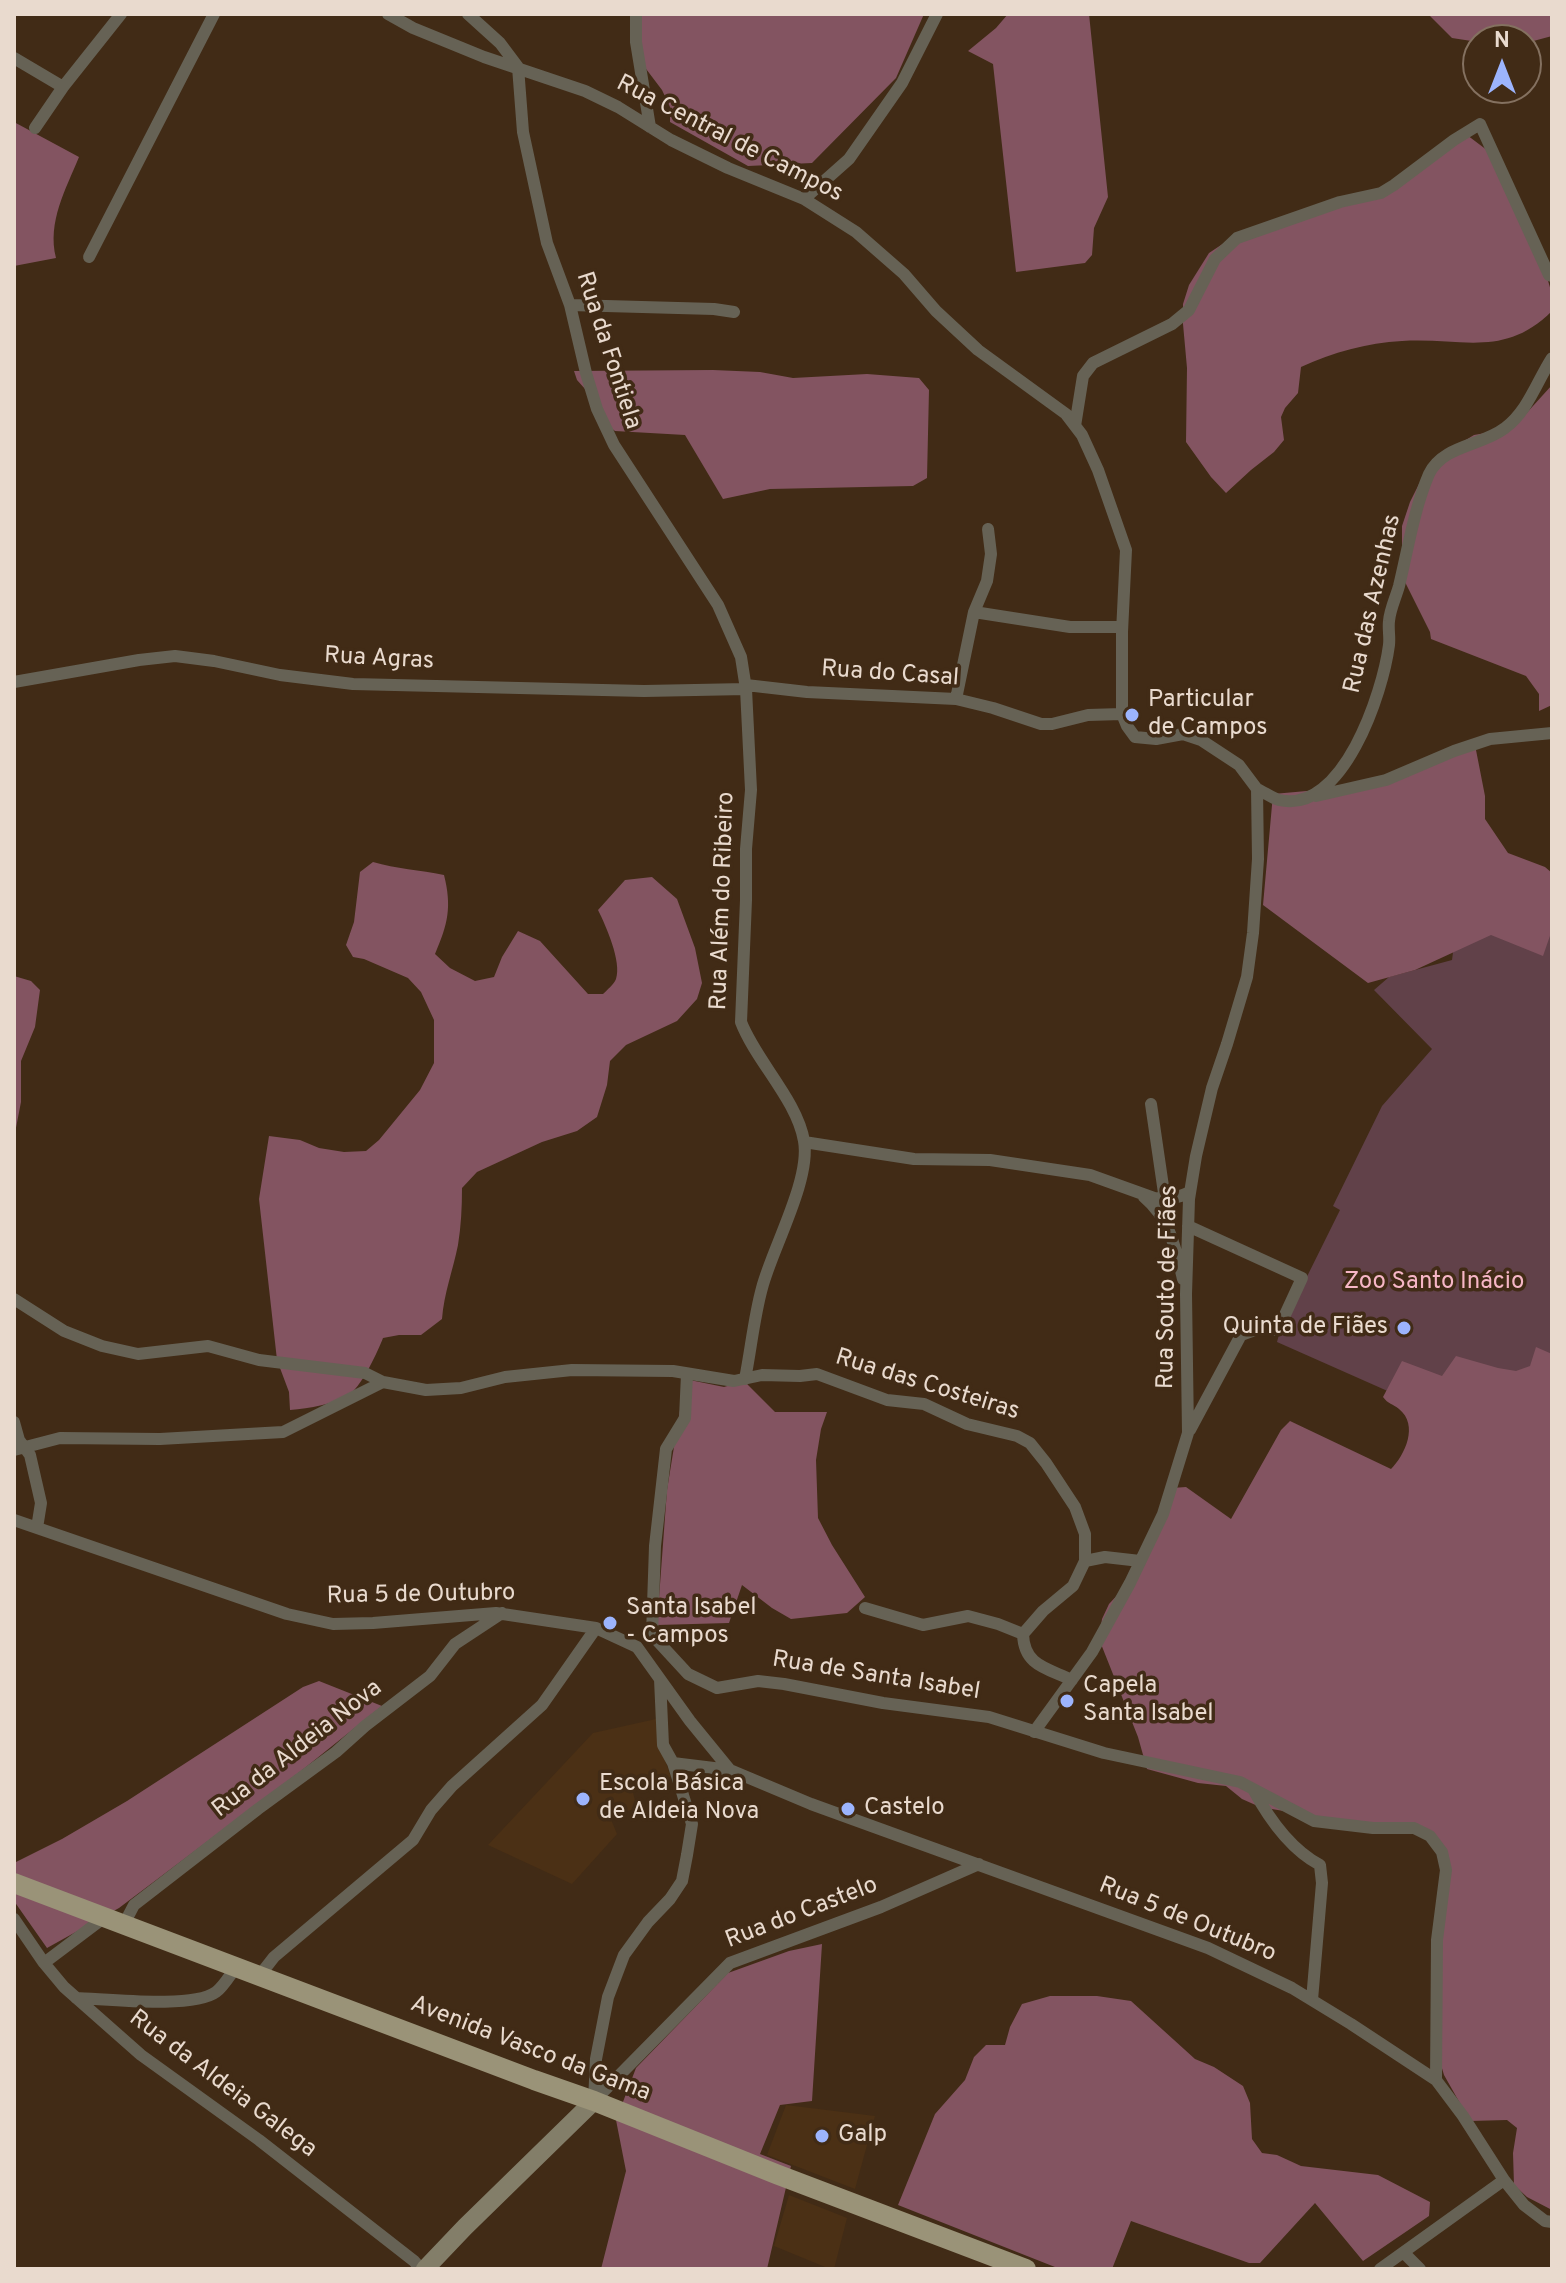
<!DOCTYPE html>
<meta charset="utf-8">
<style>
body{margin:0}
#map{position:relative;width:1566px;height:2283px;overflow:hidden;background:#412b16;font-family:Overpass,sans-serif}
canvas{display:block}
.frame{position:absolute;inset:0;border:16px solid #e9dace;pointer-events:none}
.north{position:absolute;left:1462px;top:24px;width:80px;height:80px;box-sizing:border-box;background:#412b16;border:2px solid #847160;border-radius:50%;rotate:0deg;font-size:22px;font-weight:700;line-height:32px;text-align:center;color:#e9dace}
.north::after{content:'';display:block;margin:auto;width:28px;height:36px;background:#9cb4fd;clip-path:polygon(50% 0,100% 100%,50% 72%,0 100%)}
</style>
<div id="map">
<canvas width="1566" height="2283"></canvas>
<div class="frame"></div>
<div class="north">N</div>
</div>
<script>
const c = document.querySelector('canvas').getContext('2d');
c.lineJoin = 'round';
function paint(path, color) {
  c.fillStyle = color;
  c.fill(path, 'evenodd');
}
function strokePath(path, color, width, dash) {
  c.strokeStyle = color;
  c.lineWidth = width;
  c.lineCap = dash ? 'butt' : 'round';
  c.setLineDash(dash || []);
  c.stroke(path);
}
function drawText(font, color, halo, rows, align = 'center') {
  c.font = font + ' Overpass,sans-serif';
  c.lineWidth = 7;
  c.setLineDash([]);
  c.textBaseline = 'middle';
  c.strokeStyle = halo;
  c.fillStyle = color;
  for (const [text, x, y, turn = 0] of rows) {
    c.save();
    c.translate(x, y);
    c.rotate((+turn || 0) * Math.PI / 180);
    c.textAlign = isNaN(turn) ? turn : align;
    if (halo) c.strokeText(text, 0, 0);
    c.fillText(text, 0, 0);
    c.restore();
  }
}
const built = new Path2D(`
 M656,1719L659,1745L671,1777L632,1789L637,1808L610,1817L617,1834L572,1884L488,1845L593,1733Z
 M786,2105L875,2116L855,2189L767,2155Z
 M789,2195L847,2218L834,2269H830L774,2246Z`);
const green = new Path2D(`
 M1552,916V1520L1462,1424L1277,1342L1280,1331L1340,1210L1333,1206L1382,1106L1432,1049L1374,990L1389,977L1452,960L1454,945Z`);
const forest = new Path2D(`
 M632,14H924L896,78L812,163L748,166L670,122V107L662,90L634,53Z
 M1008,14H1089L1108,197L1094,228L1092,255L1085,263L1016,272L993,64L968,51L996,28Z
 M1428,14H1552V36L1526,43V40L1478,42L1452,38Z
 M14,122L79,157C66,189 47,222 56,258L14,266Z
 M1467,135L1500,160L1543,264L1552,294V311C1504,359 1460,337 1402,341C1367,343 1333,352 1301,367L1298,393L1285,408L1281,417L1284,440L1274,452L1251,470L1226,493L1211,477L1186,442L1187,368L1183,324V304L1189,285L1209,253L1224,243L1399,187Z
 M713,370L760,372L793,378L867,374L919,378L929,390L927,478L913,486L770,489L723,499L685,435L615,431L604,423L593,398L577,380L574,371Z
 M1552,385V705L1539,711V694L1526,676L1431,639L1430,632L1402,576V526L1410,502L1419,484L1454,447L1474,435L1502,430L1523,417Z
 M1461,746L1476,750L1485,796V819L1508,853L1545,867L1552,873V930L1543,956L1491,935L1415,970L1368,983L1263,905L1273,794L1385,784Z
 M373,862C396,869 420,870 444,875C452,907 448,924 435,954L450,968L475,981L494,977L502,957L518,931L540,941L588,994H603C607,990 614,984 616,979C622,962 606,926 598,910L625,880L652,877L677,899L695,948L702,983L697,999L677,1021L626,1045L610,1061L607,1085L597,1117L577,1131L542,1142L477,1172L462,1188C462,1208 461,1226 458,1245C453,1270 444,1293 442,1319L421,1335H399L383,1338C378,1351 362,1385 351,1393C333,1405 310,1408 290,1410L289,1392L277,1360L259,1199L269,1136L300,1140L319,1148L344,1152L366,1151L379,1140L420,1090L434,1063V1020L421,992L408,978L364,959L353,957L346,945L354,922L360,872Z
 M14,976L31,981L40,990L35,1027L21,1061V1102L14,1138Z
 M1536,1347L1552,1354V2210L1527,2197L1514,2185L1513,2153L1517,2128L1507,2120L1470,2121L1444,2075L1433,2038L1441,1872L1438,1850L1418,1831L1325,1818L1260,1807L1242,1799L1226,1786L1198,1783L1147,1769L1138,1737L1099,1639L1102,1619L1109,1604L1122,1590L1172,1488L1186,1487L1231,1519L1281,1430L1290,1421L1391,1469C1405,1455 1419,1425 1399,1409C1393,1404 1388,1404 1383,1397L1402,1361L1442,1376L1456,1356L1498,1368L1516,1371L1530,1366Z
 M685,1379L724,1387L744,1381L775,1412H827L821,1429L816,1460L818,1518L832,1545L865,1597L847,1613L791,1619L772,1608L742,1585L729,1623L657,1625L667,1490Z
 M319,1681L382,1706L301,1771L119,1908L47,1948L14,1901V1863L62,1839L127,1801L303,1687Z
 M822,1944L812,2101L780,2105L760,2154L791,2166L767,2269H601L626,2171L616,2120L636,2068L728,1973L789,1951Z
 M1050,1996H1097L1131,2001L1195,2059L1214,2067L1243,2086L1250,2103L1252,2139L1262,2153L1277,2155L1301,2166L1378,2175L1430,2202L1429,2216L1363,2261L1315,2203L1260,2263H1249L1131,2221L1112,2269H1060L898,2205L935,2114L965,2080L974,2057L986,2045H1005L1010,2027L1022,2004Z`);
const street = new Path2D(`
 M388,14L413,28L484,57L585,91L618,107L671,140L728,168L804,199L856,232L904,274L936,311L978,350L1066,414L1082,435L1098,470L1126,550L1122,632V714L1127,726L1135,737L1156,739L1183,734L1201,740L1239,765L1257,789L1258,859L1253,933L1247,977L1227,1044L1212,1088L1196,1156L1189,1199L1186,1294L1188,1433L1163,1514L1130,1583L1092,1652L1034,1732
 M468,14L500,43L518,67L523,132L547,243L570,305L586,373L597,409L614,445L718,605L741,657L746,689L751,790L746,849V900L741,1022C756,1061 797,1100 804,1141C811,1180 772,1249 762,1288C754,1317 751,1349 745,1379
 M636,14V42L650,127
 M14,58L63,87
 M35,128L63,87L121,14
 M804,199L849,159L902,83L937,14
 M89,257L214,14
 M570,305L714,309L734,312
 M1075,426L1083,376L1093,363L1172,324L1189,310L1215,259L1237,238L1340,202L1381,193L1394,185L1454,140L1480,124L1549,275L1552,276
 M974,612L1070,627H1122
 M14,682L139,660L175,656L214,661L280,675L353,684L644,691L746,689
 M746,685L807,692L956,699L993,708L1041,724H1052L1088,715L1122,714
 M956,699L974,612L987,581L991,554L988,529
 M1257,789C1264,792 1272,798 1279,800C1343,815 1383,692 1389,645C1390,637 1388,629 1389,621C1390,609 1396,597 1399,586C1408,549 1414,509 1429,474C1443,445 1482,446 1505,428C1528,411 1537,381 1552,358
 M1316,796L1386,780L1454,751L1490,739L1552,733
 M1151,1104L1165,1200
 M804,1142L914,1159L990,1160L1090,1175L1154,1198C1169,1200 1177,1198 1190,1192
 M1144,1197C1170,1219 1175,1247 1183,1279
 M1188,1226L1302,1278L1278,1330L1260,1328L1241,1335L1190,1430
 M14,1299L64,1331L102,1346L138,1354L208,1346L259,1360L365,1373L383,1382L426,1390L461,1388L505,1377L572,1370L673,1371L734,1381L762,1375L800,1376L817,1374L887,1400L924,1404L967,1424L1017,1436L1030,1443L1046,1463L1075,1507L1085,1534V1561L1073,1586L1043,1611L1023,1634C1024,1666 1047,1668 1072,1680
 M14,1422L19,1440L30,1455L41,1503L37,1528
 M14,1450L60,1438L160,1439L283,1432L383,1382
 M14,1520L287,1614L333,1624L373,1623L496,1613L596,1628L637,1647L690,1721L730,1770L811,1804L1208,1948L1292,1988L1351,2024L1436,2080L1463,2116L1504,2180L1524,2205L1545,2221L1552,2222
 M1085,1561L1105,1557L1140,1561
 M865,1608L923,1625L968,1616L998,1624L1023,1634
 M652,1635L688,1674L717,1688L758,1681L784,1684L883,1703L989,1717L1104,1753L1240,1782L1314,1821L1373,1828H1414L1430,1836L1442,1852L1446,1870L1437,1940L1436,2080
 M652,1635L655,1546L666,1449L685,1418L687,1374
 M673,1763L730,1770
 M1253,1789C1269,1819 1290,1849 1320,1865L1322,1883L1312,2000
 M14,1919L44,1963L64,1987L141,2055L259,2140L414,2261L421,2269
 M124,1924L134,1905L258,1809L336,1752L365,1726L430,1676L455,1644L502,1613
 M44,1963L105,1917
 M260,1975L274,1957L413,1840L431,1810L452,1786L542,1705L596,1628
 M76,1998C107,1999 193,2009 216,1992C224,1986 230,1975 236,1967
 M594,2101L730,1963L881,1907L979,1864
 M594,2101L596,2059L608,1997L624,1955L648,1922L670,1899L682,1881L687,1855L692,1824L673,1763L663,1745L660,1679
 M1404,2253L1420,2269
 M1380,2269L1504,2180`);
const secondary = new Path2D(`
 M425,2269L465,2227L594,2101`);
const primary = new Path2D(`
 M14,1883L534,2080L594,2101L776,2174L1026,2269`);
const markers = [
 [1132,715,8,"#9cb4fd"],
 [1404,1328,8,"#9cb4fd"],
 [610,1623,8,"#9cb4fd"],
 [1067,1701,8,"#9cb4fd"],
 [583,1799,8,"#9cb4fd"],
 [848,1809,8,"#9cb4fd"],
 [822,2136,8,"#9cb4fd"]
];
const streetNames = [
 ["Rua Central de Campos",729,140,27],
 ["Rua da Fontiela",607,351,72],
 ["Rua das Azenhas",1374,604,-77],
 ["Rua Agras",379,660,3],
 ["Rua do Casal",890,675,4],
 ["Rua Além do Ribeiro",724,901,-88],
 ["Rua Souto de Fiães",1169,1287,-89],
 ["Rua das Costeiras",927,1386,17],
 ["Rua 5 de Outubro",421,1596,-1],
 ["Rua de Santa Isabel",876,1677,9],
 ["Rua da Aldeia Nova",298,1750,-38],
 ["Rua do Castelo",802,1914,-21],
 ["Rua 5 de Outubro",1187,1921,22],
 ["Avenida Vasco da Gama",530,2050,21],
 ["Rua da Aldeia Galega",222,2085,37]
];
const poiNames = [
 ["Particular",1148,701],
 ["de Campos",1148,729],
 ["Quinta de Fiães",1388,1328,"right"],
 ["Santa Isabel",626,1609],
 ["- Campos",626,1637],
 ["Capela",1083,1687],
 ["Santa Isabel",1083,1715],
 ["Escola Básica",599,1785],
 ["de Aldeia Nova",599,1813],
 ["Castelo",864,1809],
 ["Galp",838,2136]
];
const parkNames = [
 ["Zoo Santo Inácio",1434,1283]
];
paint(built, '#4b3015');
paint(green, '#614149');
paint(forest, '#835461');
strokePath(street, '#666255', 12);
strokePath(secondary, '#837e69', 18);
strokePath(primary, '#9a9378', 20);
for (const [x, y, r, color] of markers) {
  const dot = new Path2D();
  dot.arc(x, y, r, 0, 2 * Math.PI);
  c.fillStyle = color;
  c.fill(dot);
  strokePath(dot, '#412b16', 3);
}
drawText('24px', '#e9dace', '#412b16', streetNames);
drawText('24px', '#e9dace', '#412b16', poiNames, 'left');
drawText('24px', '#f6b6c6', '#412b16', parkNames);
</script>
